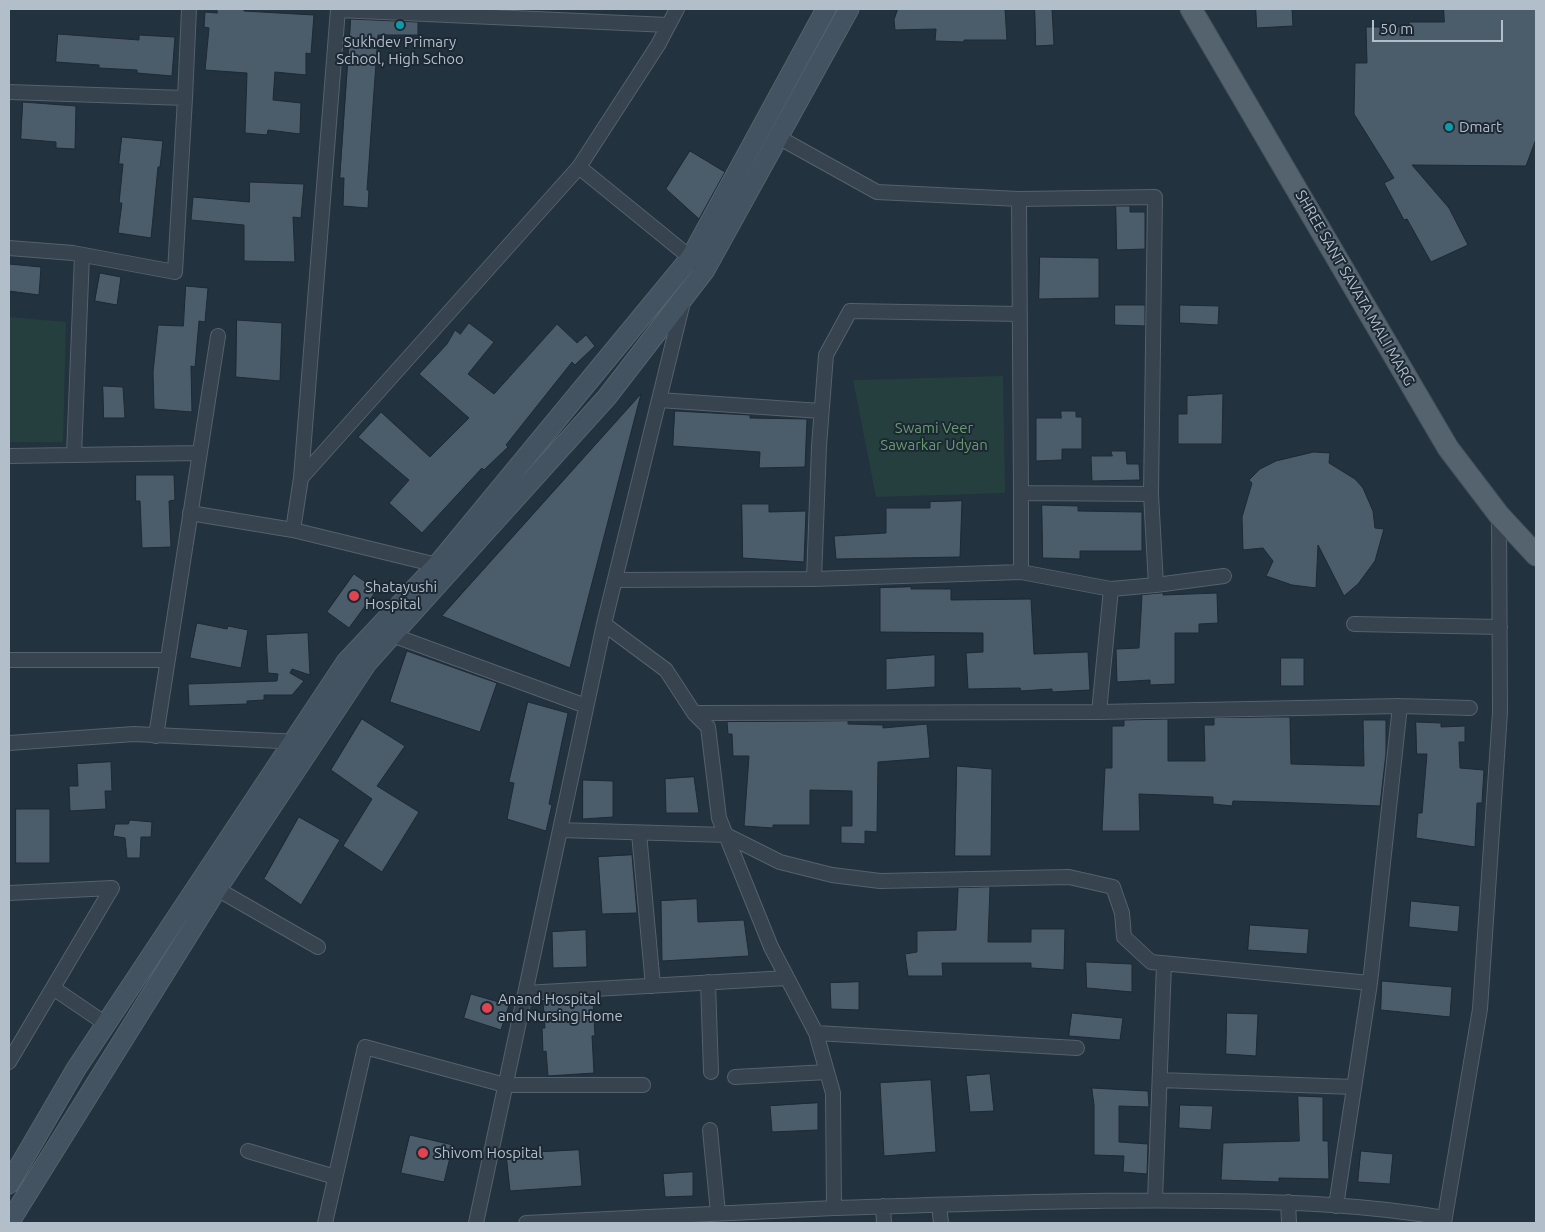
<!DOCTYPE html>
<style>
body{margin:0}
#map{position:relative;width:1545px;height:1232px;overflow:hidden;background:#22323e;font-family:Ubuntu,sans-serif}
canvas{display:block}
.frame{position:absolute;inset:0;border:10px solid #b2bec9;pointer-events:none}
.scale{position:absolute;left:1372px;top:20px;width:131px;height:22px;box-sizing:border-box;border:2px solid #b2bec9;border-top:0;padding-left:6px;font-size:15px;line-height:18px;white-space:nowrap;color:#b2bec9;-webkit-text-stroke:4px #1c2833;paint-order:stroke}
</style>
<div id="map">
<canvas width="1545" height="1232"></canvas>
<div class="frame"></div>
<div class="scale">50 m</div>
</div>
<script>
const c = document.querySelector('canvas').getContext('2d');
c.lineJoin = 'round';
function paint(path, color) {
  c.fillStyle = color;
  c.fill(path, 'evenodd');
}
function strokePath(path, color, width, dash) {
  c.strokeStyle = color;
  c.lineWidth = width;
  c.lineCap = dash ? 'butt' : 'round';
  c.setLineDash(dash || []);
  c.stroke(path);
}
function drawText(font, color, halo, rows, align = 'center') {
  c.font = font + ' Ubuntu,sans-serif';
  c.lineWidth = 4;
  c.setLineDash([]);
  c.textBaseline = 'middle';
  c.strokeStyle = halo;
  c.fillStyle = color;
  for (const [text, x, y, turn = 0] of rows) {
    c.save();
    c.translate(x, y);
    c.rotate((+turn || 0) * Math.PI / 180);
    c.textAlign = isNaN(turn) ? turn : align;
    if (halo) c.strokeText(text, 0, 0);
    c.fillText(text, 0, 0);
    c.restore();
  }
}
const green = new Path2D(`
 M9,317L66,322L63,442H9Z
 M1003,376L1005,493L876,497L853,380Z`);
const building = new Path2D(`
 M217,9H244V11L314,15L311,54L306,53V75L275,72L273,100L301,103L300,134L268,130L267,135L245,133L247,73L205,70L209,28L204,27L205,12L217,13Z
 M898,9H1005L1007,40H964V42L935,41L936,29L895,30L894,20Z
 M1035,9H1052L1054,45L1036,46Z
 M1256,9H1292L1293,26L1257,28Z
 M1444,9H1536V139L1526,166L1412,165L1449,208L1468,245L1431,262L1407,219L1404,220L1384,183L1394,178L1354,114L1355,63H1367L1366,27H1409V22H1444Z
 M351,19L418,22V35H378L367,190H369L368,208L343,206L344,178H340Z
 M58,34L139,40V35L175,37L172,76L137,73V70L99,68V65L56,62Z
 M23,102L76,106L75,149L56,148V142L21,139Z
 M122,137L163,141L160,167H158L151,238L118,233L122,203H119L123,164H119Z
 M690,151L725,172L699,219L666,189Z
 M250,182L304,184L301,218L293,217L295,262L244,261V225L191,220L193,197L249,202Z
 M1116,206H1130V212H1145V249L1117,250Z
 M1040,257L1099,258V298L1039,299Z
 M9,264L41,267L39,295L9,291Z
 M100,273L121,277L117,305L95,301Z
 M186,286L208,288L205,322L199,321L195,367L191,366L192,412L154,409L153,372L158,325L183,326Z
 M1115,305H1145V326L1115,325Z
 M1180,305L1219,306L1218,325L1180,323Z
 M237,320L282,323L280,381L236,377Z
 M469,323L494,342L468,374L494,394L557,324L577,343L586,335L595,346L575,365L572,362L506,445L508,447L484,470L482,468L422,533L389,503L409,480L358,437L381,412L430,457L469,418L419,374L447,344L455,330L460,334Z
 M103,386L123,387L125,418H104Z
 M641,394L570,668L442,616Z
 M1223,394L1222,444H1178V414H1187V396Z
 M675,411L750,415V418L807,419L805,467L759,468L760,452L673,446Z
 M1061,411H1076V417H1082V449H1062V460L1036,461V418H1061Z
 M1111,451H1126L1127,464H1139L1140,480L1092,481L1091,456H1112Z
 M1314,452L1330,453L1329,463L1355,479L1363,488L1373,511L1375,528L1384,529L1375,561L1358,584L1344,596L1318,545L1316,588L1292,585L1266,576L1273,561L1263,548L1243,550L1242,517L1252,483L1249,480L1260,469L1276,461Z
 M136,475H174L175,500L169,501L171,547L142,548L140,501H136Z
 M962,501L960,557L836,559L834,536L886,533V508H930V502Z
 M742,504H769V512L806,511L804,562L743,558Z
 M1042,505L1078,506V511L1142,512V551H1080V559L1043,558Z
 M354,574L377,590L349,628L327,612Z
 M911,587V589H951V600L1031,599L1034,654L1088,652L1090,690L1052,692V689L1021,691L1020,688L968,689L966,653L983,652V633L880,632V588Z
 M1163,593V595L1217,593L1218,623L1199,624V633H1175V684L1150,685V680L1117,682L1116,649L1139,648L1142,595Z
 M197,623L227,629L228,626L248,630L241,668L190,658Z
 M308,633L310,675L292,669L290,673L304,681L292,695H264V700L247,701V704L189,706L188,684L277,681L278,674L268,673L266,635Z
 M407,651L497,683L480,732L390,702Z
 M935,655V687L886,690V659Z
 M1281,658H1304V686H1281Z
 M528,702L568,713L549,804L552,805L546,831L507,819L514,783L509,782Z
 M1265,717H1290L1291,764L1364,766L1363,720H1386V753L1380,806L1271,802L1233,801L1232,806L1213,804V797L1139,794L1140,831H1102L1105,768H1112V726H1124V720L1168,719V761H1205L1204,725H1214V718Z
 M362,719L405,746L377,786L419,812L382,872L343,846L372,799L331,770Z
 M848,721V724L883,725V728L927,724L930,758L878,762L877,832L865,831V844L841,843V826H852V791L810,790V825H773V828L744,826L749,756H733L732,734H728L727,722Z
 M1416,722L1441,723V727L1465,726V742H1459L1460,768L1484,770L1482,803H1477L1475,847L1416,838L1418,813H1422L1427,754H1417Z
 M111,762L112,791H105L106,809L70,811L69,786H78L77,764Z
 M957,766L992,769L991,856H955Z
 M694,777L699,813H666L665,779Z
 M583,780L613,781V817L583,819Z
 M16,809H50V863H16Z
 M299,817L340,840L301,905L264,879Z
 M130,820L152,822L151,837H141L140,858H127L125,838L113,836L115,824H128Z
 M632,855L637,913L602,914L598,857Z
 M990,887L988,942H1031V929H1065L1064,970L1031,968V963H942L943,976H908L905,954L917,952V931L956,930L958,888Z
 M697,899L698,922L744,920L749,956L662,961L661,901Z
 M1411,901L1460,906L1458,932L1409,927Z
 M1250,925L1309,929L1307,954L1248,950Z
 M586,930L587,967L553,968L552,932Z
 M1086,962L1132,964V992L1087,988Z
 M1382,981L1452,987L1450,1017L1381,1010Z
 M859,982V1010L831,1009L830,983Z
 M471,994L509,1005L501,1030L464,1018Z
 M583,998V1001L593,1000L595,1036H592L594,1073L548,1076L546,1051L543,1052L542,1028H545L543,1002Z
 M1072,1013L1123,1018L1120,1040L1069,1036Z
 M1227,1013L1258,1014L1256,1056L1226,1054Z
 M990,1074L994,1111L970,1112L966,1076Z
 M931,1080L936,1152L884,1156L880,1083Z
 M1092,1088L1148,1091L1149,1107L1119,1106V1142L1148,1144L1147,1174L1123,1172L1124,1156L1094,1155V1105Z
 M1298,1096L1323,1097V1141H1328L1329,1179L1279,1178V1182L1221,1180L1223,1143L1299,1141Z
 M818,1103V1130L772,1132L770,1106Z
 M1180,1105L1213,1106L1211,1130L1179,1128Z
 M410,1135L453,1145L444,1182L401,1173Z
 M579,1150L582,1186L510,1191L506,1154Z
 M1361,1151L1393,1154L1390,1184L1358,1182Z
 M693,1172V1196L665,1197L663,1174Z`);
const street = new Path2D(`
 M338,10L668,25
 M9,92L185,98L175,272L73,253L9,248
 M185,98L189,9
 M778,137L877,192L1019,199L1021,493L1151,494L1156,585L1111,589
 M579,167L697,263
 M1019,199L1155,197L1151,494
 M659,400L821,411
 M74,455L82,255
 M9,456L199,453
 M301,478L338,9
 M190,513L293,530
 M437,565L293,530L301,478L579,167L658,45L677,9
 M1021,572V493
 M814,579L819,446L826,355L850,311L1020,314
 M615,580L814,579L1021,572L1111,589L1099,712
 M1156,585L1224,576
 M1354,624L1500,627
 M392,635L586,706
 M9,660H168
 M694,713L1099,712L1400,706L1470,708
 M156,736L218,336
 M9,743L134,734L300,742
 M560,830L726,835L780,862L832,875L880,881L1069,877L1113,887L1122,913L1124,937L1151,962L1370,983
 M639,833L653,986
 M217,889L318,947
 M9,893L112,888L9,1062
 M708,982L711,1072
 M53,988L106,1024
 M525,993L787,978
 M816,1033L1077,1048
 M735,1077L827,1072
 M1160,1080L1354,1087
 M710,1130L718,1213
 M248,1151L335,1177
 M1155,1200L1164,964
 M1288,1202L1289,1223
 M939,1205L941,1223
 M883,1206L884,1223
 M1336,1206L1370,983L1400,706
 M834,1208C962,1204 1090,1199 1218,1201C1293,1202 1370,1205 1444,1218
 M325,1223L365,1047L505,1085H643
 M476,1223L604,624L683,302
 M526,1223L834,1208L833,1093L816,1033L771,947L719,818L708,727L694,713L666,670L604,624
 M1444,1223L1480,1009L1500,712L1499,515`);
const secondary = new Path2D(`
 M9,1184L76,1069L346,662L437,565L691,257L826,9
 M9,1223L217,889L367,663L607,397L705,270L849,9`);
const primary = new Path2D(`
 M1191,9L1448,448L1499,515L1536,555`);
const markers = [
 [400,25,5,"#0f9aa8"],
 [1449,127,5,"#0f9aa8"],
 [354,596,6,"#e0444e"],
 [487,1008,6,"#e0444e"],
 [423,1153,6,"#e0444e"]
];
const poiNames = [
 ["Sukhdev Primary",400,42,"center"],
 ["School, High Schoo",400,59,"center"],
 ["Dmart",1459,127],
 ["Shatayushi",365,587],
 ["Hospital",365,604],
 ["Anand Hospital",498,999],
 ["and Nursing Home",498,1016],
 ["Shivom Hospital",434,1153]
];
const streetNames = [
 ["SHREE SANT SAVATA MALI MARG",1355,288,60]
];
const parkNames = [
 ["Swami Veer",934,428],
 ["Sawarkar Udyan",934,445]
];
paint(green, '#253f3f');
paint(building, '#4b5c6a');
strokePath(building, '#1e2a35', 1);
strokePath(street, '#55616c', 16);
strokePath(secondary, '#55616c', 21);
strokePath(primary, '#434f5a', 23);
strokePath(street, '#37434e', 14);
strokePath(secondary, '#445361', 19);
strokePath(primary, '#54636e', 21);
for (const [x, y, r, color] of markers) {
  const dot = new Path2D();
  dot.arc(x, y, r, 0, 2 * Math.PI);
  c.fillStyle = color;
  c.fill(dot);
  strokePath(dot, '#1c2833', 2);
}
drawText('15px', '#b2bec9', '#1c2833', poiNames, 'left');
drawText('15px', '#b2bec9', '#1c2833', streetNames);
drawText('15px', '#689c6e', '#1c2833', parkNames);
</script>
